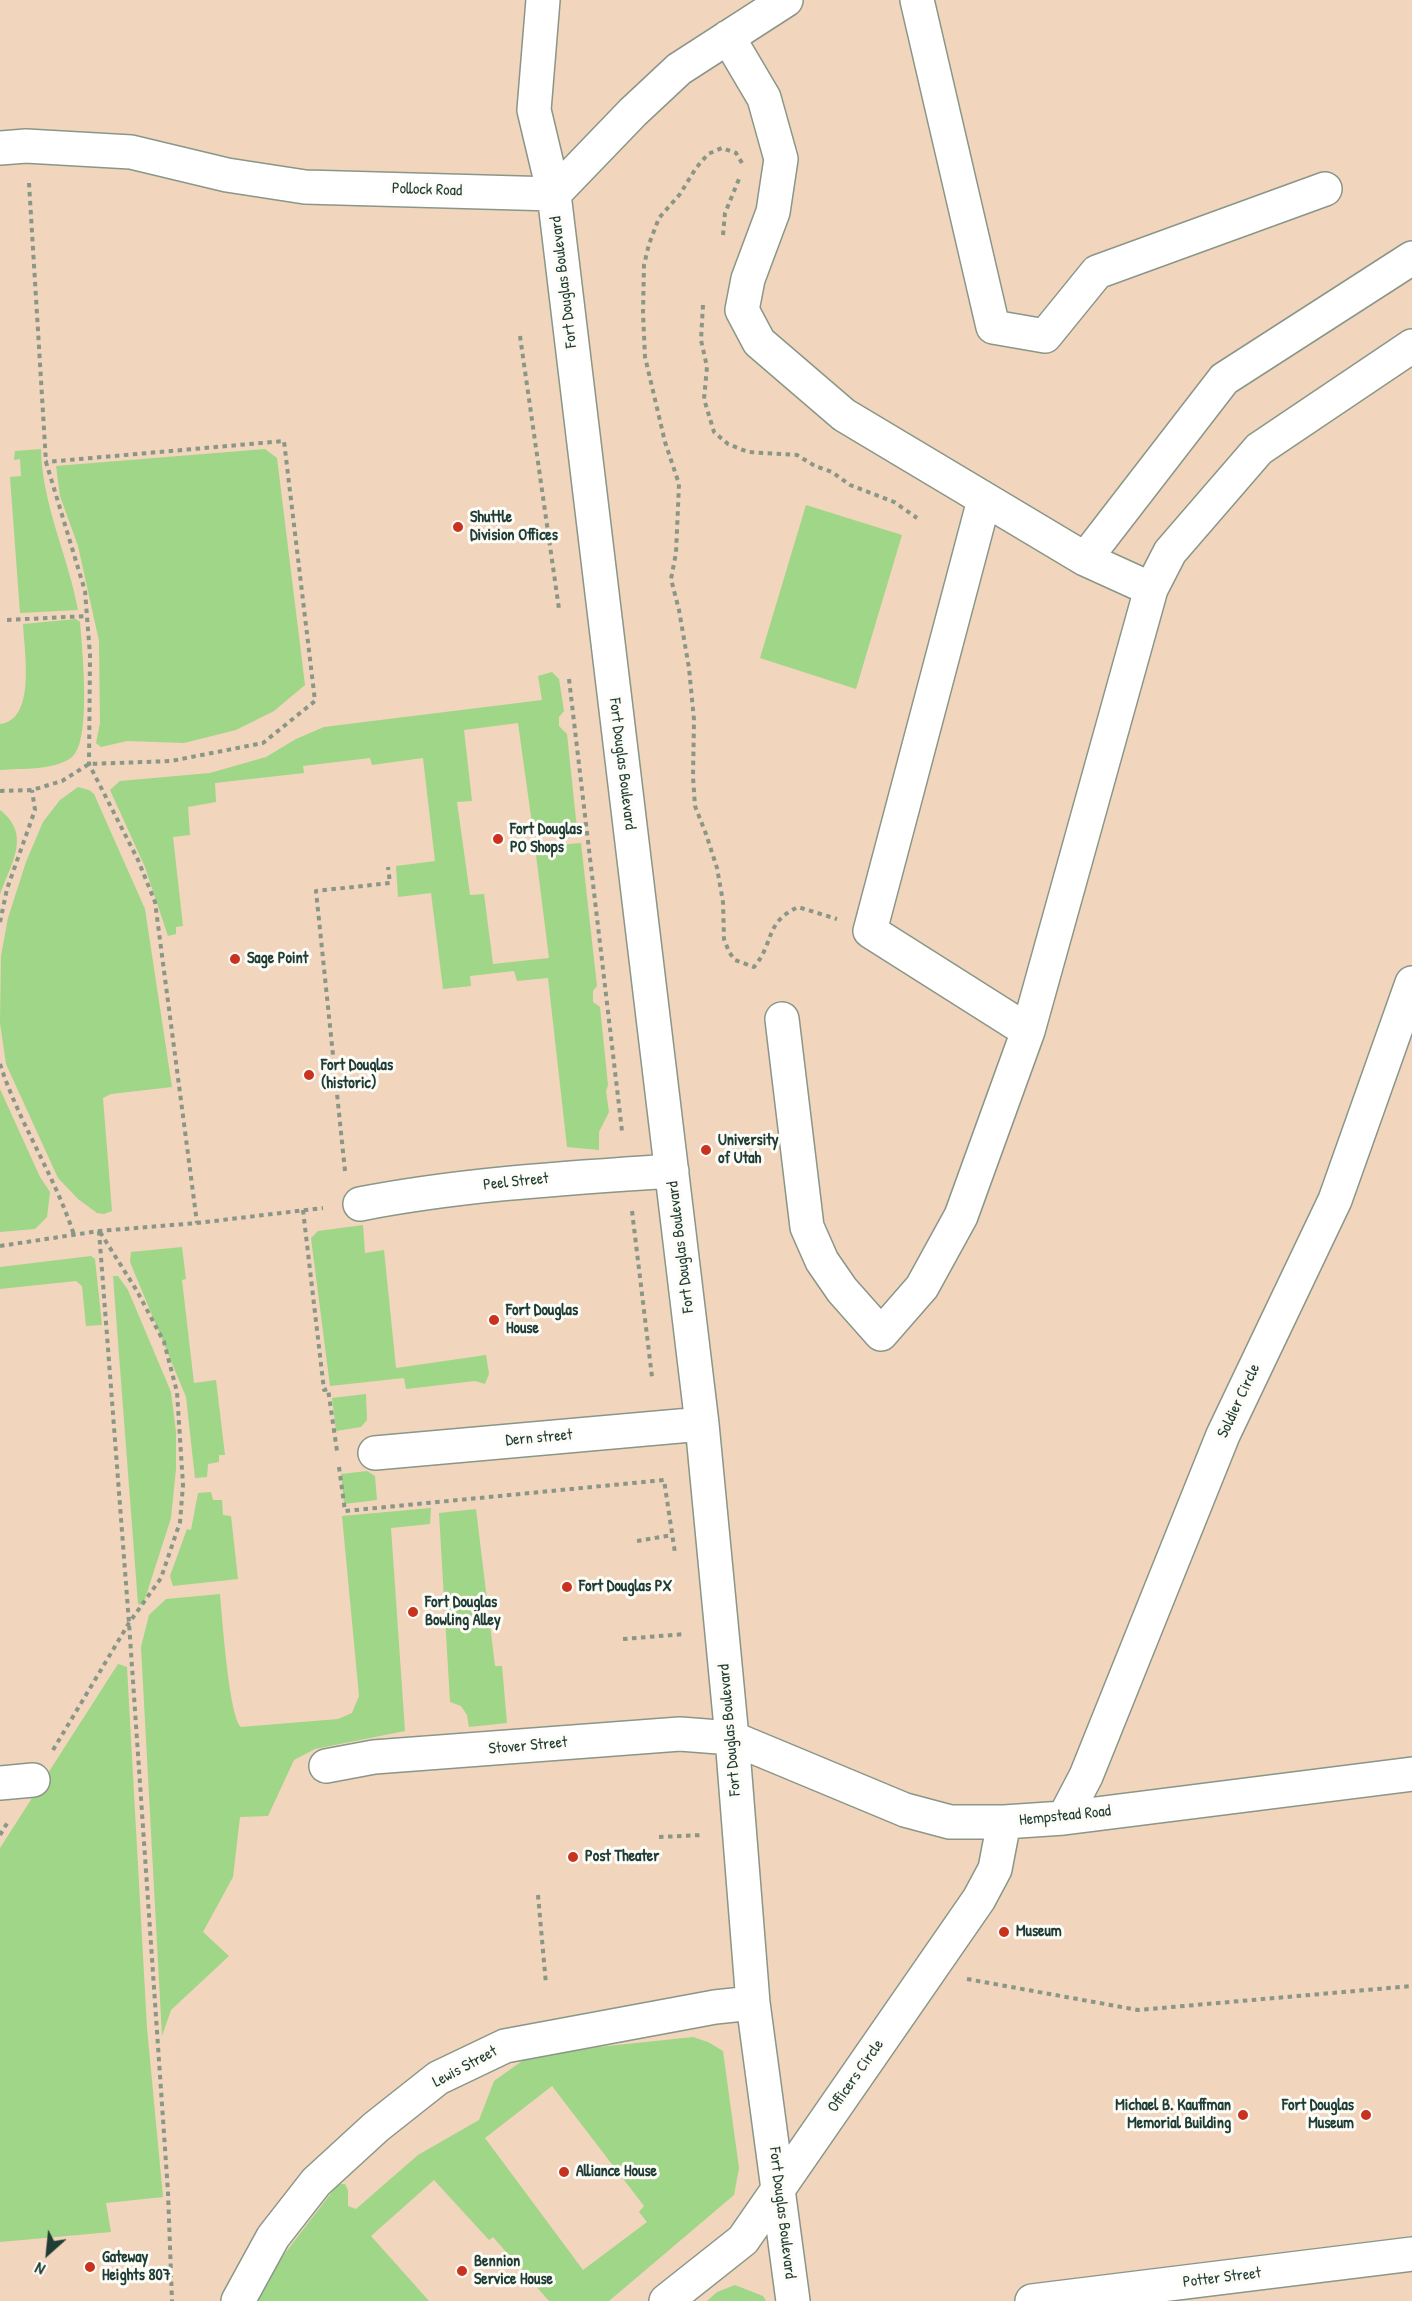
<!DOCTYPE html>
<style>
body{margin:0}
#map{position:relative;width:1412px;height:2301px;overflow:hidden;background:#f4eeda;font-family:"Patrick Hand",sans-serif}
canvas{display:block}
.north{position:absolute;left:18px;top:2223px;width:60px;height:60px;-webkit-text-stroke:4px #fdfcf7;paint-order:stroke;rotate:207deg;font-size:16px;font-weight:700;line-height:24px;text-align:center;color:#1f3d34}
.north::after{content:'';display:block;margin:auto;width:21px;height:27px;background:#1f3d34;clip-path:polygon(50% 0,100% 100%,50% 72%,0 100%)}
</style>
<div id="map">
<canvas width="1412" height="2301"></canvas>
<div class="north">N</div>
</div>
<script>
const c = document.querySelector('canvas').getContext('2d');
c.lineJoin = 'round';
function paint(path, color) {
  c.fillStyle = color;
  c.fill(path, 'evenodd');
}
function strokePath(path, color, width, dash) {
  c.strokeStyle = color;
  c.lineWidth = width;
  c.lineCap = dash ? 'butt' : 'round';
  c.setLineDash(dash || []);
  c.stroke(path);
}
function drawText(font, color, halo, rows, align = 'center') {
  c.font = font + ' "Patrick Hand",sans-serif';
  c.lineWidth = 6;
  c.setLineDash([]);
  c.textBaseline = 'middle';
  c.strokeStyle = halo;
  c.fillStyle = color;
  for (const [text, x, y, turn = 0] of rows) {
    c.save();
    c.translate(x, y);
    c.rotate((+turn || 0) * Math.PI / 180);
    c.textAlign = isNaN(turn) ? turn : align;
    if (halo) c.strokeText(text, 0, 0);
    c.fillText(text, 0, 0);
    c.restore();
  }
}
const built = new Path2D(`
 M0,0H1412V2301H0Z`);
const green = new Path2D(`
 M41,449C42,505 68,555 78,610L20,613L10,477L21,476L20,459L14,460L15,451Z
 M265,449L277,458L305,685L274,711L236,730L184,743L127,741L101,747L96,743L100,723L99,641L78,546L60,496L56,466Z
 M806,505L902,535L856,689L760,658Z
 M76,619L80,622C82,648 92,741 72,757C54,771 21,768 0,770V724C37,720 24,649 23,624Z
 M552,672L559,679L564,711L559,717V726L567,734L577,829L533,831L518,723L464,730L472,801L457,802L470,895L484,894L493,964L549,958L535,847L581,843L597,986L593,991V1002L600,1007L608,1085L606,1091L609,1112L599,1132V1150L567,1147L548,978L517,981L514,971L470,976L471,986L443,989L431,893L398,897L396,866L435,861L423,758L372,765L370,758L303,766L304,773L215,783L216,802L188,807L190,835L173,837L183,926L176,927V934L168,936L145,867L110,790L120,781L210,773L266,757L296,739L324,727L542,700L538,676Z
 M78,787L89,790L94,794L145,909L172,1087L111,1094L103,1098L112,1211L104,1214L97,1213L78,1199L58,1178L6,1064L0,1023L1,956L8,918L26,862L43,822L60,800Z
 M0,810C32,835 11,863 0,895Z
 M0,1089L40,1177L50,1192L47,1217L35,1229L0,1232Z
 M363,1225L365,1253L384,1250L396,1368L486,1355L489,1374L485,1384L475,1381L406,1389L404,1378L330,1386L311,1238L318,1231Z
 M182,1247L186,1279L182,1280L194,1383L216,1380L225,1455H219V1462L208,1464L207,1477L195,1478L186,1397L130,1262L131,1252Z
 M91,1256L95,1259L102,1325L86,1326L82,1286L76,1281L0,1289V1267Z
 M113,1276H118L128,1290L171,1392L176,1432V1469L171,1518L143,1605L138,1604Z
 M366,1394L367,1420L361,1427L336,1431L332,1398Z
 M367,1471L375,1476L377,1500L344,1504L341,1474Z
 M211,1492L213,1500H222L223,1515L231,1516L238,1579L173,1586L170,1576L187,1529L191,1530L198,1493Z
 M431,1508L430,1524L391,1528L405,1731L315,1749L294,1760L268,1816L240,1817L233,1877L203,1932L229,1956L171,2010L162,2036L141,1647L149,1615L166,1599L220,1594C222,1615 229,1717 241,1727L338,1719L352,1713L359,1696L342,1516Z
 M476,1509L495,1666H502L507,1723L469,1727L467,1715L461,1706L450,1702L439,1513Z
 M118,1664L127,1667L147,2028L163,2197L106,2203L111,2232L0,2242V1848Z
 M693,2037L708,2042L723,2051L739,2168L734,2195L609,2301H549L493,2237L489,2240L434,2180L371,2236L429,2301H256L273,2269L338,2184H345L348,2190V2206L356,2209L418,2155L479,2120L494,2081L532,2054ZM552,2086L644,2206L639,2212L647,2222L583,2270L485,2138Z
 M735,2285L763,2296L766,2301H707L717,2292Z`);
const path = new Path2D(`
 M742,163L736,153L722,148L708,154L696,168L680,194L659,218L649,244L644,265L643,313L645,357L665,442L679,484L676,553L671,579L679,610L689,668L694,720L693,777L695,806L706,834L717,868L723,902L724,939L729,952L735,960L754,967C775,942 764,923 798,907L837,919
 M29,183L46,462L85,591L90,655L89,764L138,860L155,902L197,1223
 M723,235L725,213L739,179
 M703,305L701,340L707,367L704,399L714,432L728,444L748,452L797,455L815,466L832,472L850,485L894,502L917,518
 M520,336L559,609
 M7,620L87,616
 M569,679L622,1131
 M0,791L32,790L62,781L89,764L171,761L263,743L315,701L284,441L46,462
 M0,922L7,889L35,810L32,790
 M0,1064C19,1123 55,1176 74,1235
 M345,1171L316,891L390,883L388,867
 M303,1210L324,1390L328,1389L337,1451
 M632,1211L652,1377
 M99,1231L129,1623L168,2192L172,2301
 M0,1246L99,1231L197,1223L323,1208
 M339,1467L345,1511L664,1480L675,1553
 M637,1541L672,1535
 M623,1639L685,1634
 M53,1750L129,1623L161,1578L180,1522L183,1485L177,1392L164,1342L137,1291L100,1232
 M0,1835L9,1820
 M659,1837L703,1835
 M538,1895L546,1984
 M967,1979L1138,2010L1412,1986`);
const minor = new Path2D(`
 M543,0L534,110L554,194L702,1424L732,1738L753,2003L793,2301
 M917,0L993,327L1045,336L1097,272L1325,189
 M728,37L764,98L781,159L773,212L748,279L742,310L759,342L844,415L1085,559L1151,589
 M0,148L26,146L131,152L227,175L305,187L554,194L633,112L679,69L786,0
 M984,500L870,931L1028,1031
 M1085,559L1224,379L1412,258
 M782,1019L807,1227L822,1261L842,1290L881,1334L922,1287L961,1216L1028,1031L1151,589L1170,552L1259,449L1412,346
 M360,1204C463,1184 568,1178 672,1171
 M375,1453L702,1424
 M326,1766L374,1757L680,1734L732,1738L905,1810L950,1822H1004L1064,1818L1412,1774
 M0,1783L33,1780
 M1064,1818L1086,1776L1223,1435L1335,1200L1412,983
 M238,2301L273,2237L316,2182L376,2127L438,2078L505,2046L715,2007L753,2003
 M666,2301L743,2240L979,1899L995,1869L1004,1822
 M1032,2301L1412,2254`);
const markers = [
 [458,527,6,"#c8321e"],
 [498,839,6,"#c8321e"],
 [235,959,6,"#c8321e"],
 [309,1075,6,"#c8321e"],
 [706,1150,6,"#c8321e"],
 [494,1320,6,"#c8321e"],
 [567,1587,6,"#c8321e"],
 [413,1612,6,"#c8321e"],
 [573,1857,6,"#c8321e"],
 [1004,1932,6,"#c8321e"],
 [1243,2115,6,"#c8321e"],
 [1366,2115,6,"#c8321e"],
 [564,2172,6,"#c8321e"],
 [90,2267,6,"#c8321e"],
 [462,2271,6,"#c8321e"]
];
const streetNames = [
 ["Pollock Road",427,190,2],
 ["Fort Douglas Boulevard",564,282,-97],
 ["Fort Douglas Boulevard",622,764,83],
 ["Peel Street",516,1182,-6],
 ["Fort Douglas Boulevard",681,1247,-97],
 ["Soldier Circle",1239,1401,-65],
 ["Dern street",539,1438,-5],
 ["Fort Douglas Boulevard",730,1730,-95],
 ["Stover Street",528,1746,-5],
 ["Hempstead Road",1065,1816,-6],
 ["Lewis Street",465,2067,-28],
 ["Officers Circle",856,2076,-55],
 ["Fort Douglas Boulevard",782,2213,83],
 ["Potter Street",1222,2278,-7]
];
const poiNames = [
 ["Shuttle",470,518],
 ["Division Offices",470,536],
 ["Fort Douglas",510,830],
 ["PO Shops",510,848],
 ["Sage Point",247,959],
 ["Fort Douglas",321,1066],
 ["(historic)",321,1084],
 ["University",718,1141],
 ["of Utah",718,1159],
 ["Fort Douglas",506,1311],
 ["House",506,1329],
 ["Fort Douglas PX",579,1587],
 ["Fort Douglas",425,1603],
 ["Bowling Alley",425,1621],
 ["Post Theater",585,1857],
 ["Museum",1016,1932],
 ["Michael B. Kauffman",1231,2106,"right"],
 ["Memorial Building",1231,2124,"right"],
 ["Fort Douglas",1354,2106,"right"],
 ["Museum",1354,2124,"right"],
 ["Alliance House",576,2172],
 ["Gateway",102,2258],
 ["Heights 807",102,2276],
 ["Bennion",474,2262],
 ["Service House",474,2280]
];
paint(built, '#f1d5bd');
paint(green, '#a0d687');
strokePath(minor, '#8a9687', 36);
strokePath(path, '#8a9687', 4, [4.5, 4.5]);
strokePath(minor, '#fff', 33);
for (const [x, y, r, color] of markers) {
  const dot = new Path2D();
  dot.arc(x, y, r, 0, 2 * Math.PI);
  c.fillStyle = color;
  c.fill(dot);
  strokePath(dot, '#fdfcf7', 2);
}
drawText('16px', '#1f3d34', '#fdfcf7', streetNames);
drawText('bold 16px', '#1f3d34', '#fdfcf7', poiNames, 'left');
</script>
